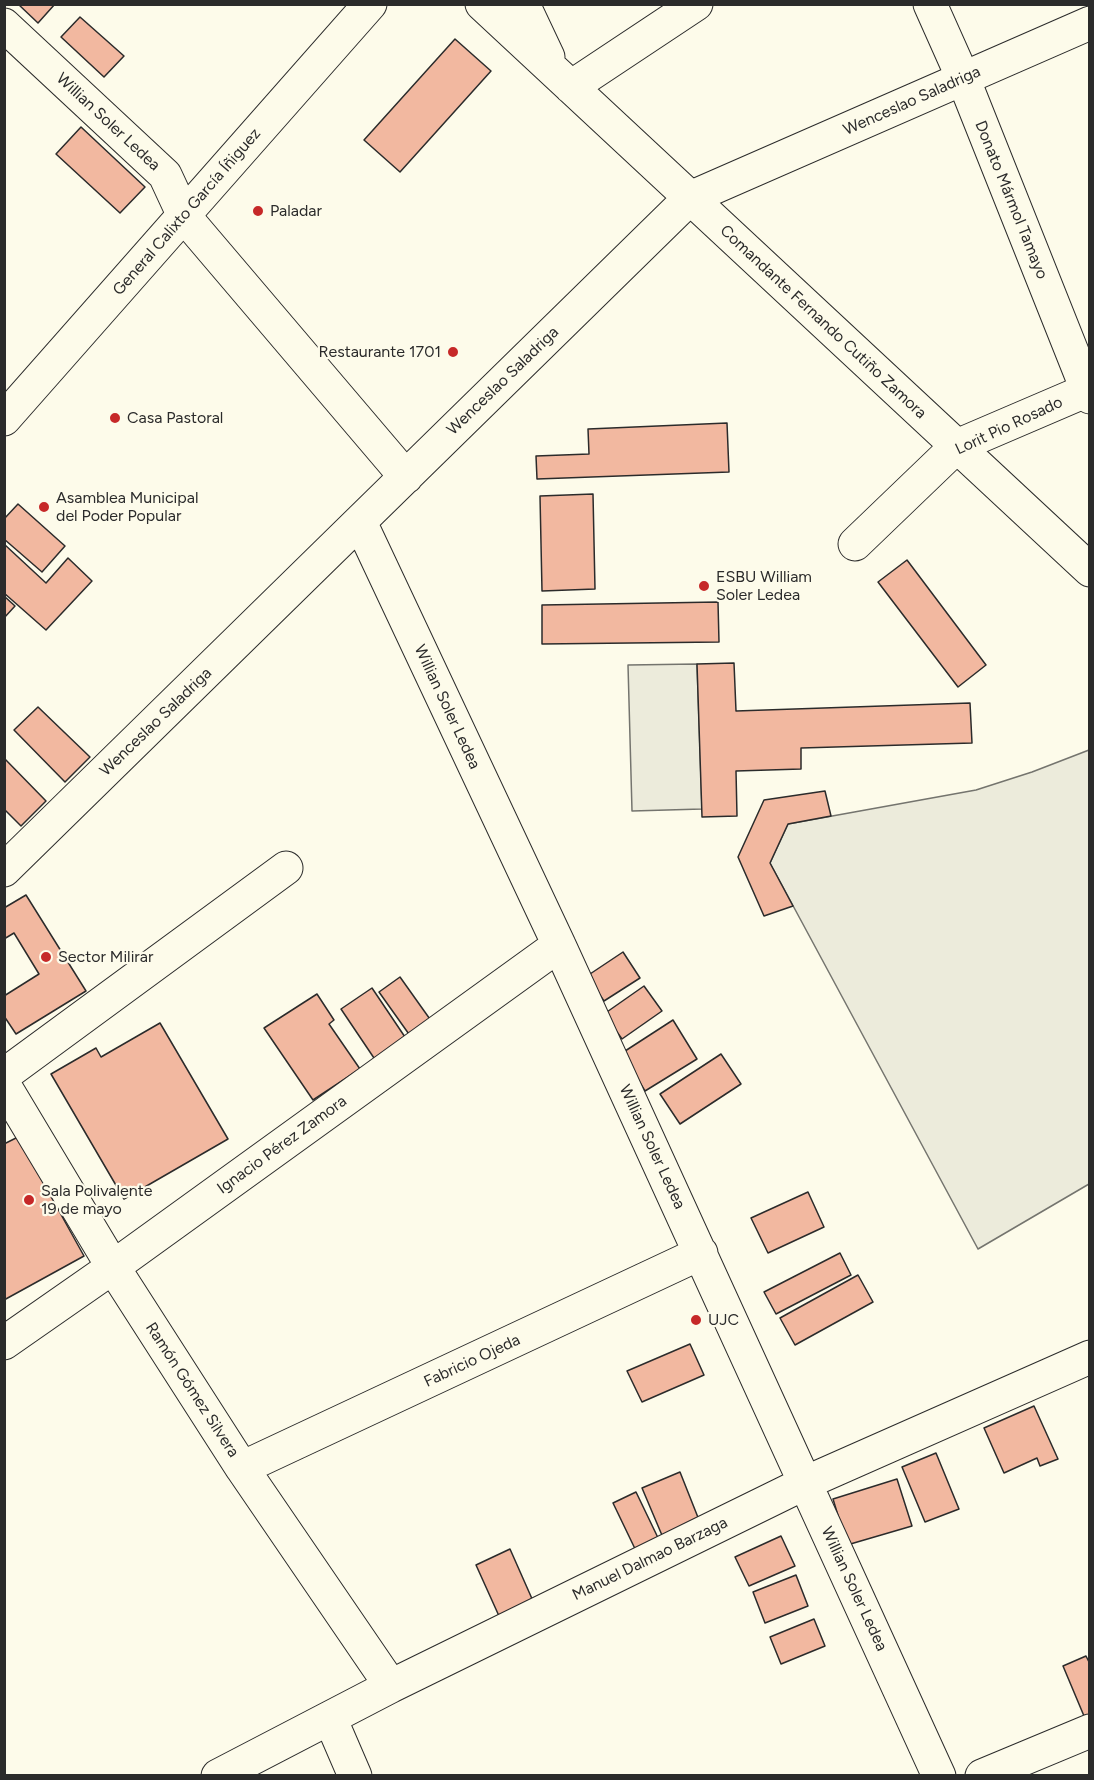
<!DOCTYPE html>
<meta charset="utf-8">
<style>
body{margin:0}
#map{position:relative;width:1094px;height:1780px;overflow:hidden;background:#fdfbea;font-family:Figtree,sans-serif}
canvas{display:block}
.frame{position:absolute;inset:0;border:6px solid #2b2b2b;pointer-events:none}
</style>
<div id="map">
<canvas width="1094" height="1780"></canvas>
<div class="frame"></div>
</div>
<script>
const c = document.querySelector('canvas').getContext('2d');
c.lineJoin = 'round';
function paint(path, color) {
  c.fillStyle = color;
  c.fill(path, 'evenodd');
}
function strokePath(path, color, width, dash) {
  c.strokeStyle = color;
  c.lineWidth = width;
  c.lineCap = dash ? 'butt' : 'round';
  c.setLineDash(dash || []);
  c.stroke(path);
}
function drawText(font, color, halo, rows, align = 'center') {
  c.font = font + ' Figtree,sans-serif';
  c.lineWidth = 4.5;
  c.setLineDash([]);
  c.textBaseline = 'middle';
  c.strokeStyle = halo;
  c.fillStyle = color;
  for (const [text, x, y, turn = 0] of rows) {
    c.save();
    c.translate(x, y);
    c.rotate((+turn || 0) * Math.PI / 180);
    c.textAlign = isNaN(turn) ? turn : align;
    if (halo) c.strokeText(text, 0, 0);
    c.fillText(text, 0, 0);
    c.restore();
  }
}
const green = new Path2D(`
 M697,664L702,809L632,811L628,665Z
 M1089,750V1184L978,1249L770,863L788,824L976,790L1032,772Z`);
const building = new Path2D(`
 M18,4H55L38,23Z
 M80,17L124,56L104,77L61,37Z
 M455,39L491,71L400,172L364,140Z
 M81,127L145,187L120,213L56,154Z
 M727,423L729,472L537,479L536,456L589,454L588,429Z
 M593,494L595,589L542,591L540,496Z
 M18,504L65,546L42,572L4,539V519Z
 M4,544L46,583L68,558L92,581L46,630L4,593Z
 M907,560L986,665L958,687L878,582Z
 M4,596L15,606L4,618Z
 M718,602L719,642L542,644V605Z
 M734,663L736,711L970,703L972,743L801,748V769L736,771L737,816L702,817L697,664Z
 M38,707L90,757L65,782L14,730Z
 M4,758L46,801L21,826L4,809Z
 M825,791L831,816L788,824L770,863L793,906L764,916L738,857L764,800Z
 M26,895L86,991L16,1034L4,1016V996L39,974L14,933L4,939V908Z
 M623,952L640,978L604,1001L587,976Z
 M400,977L432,1022L411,1037L379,992Z
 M644,986L662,1011L622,1039L604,1014Z
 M372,988L407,1040L376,1061L341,1009Z
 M317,994L334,1020L329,1024L360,1069L313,1100L264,1028Z
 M673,1020L697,1059L645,1091L622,1053Z
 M160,1023L228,1139L124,1199L51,1074L96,1048L101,1057Z
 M721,1054L741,1084L680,1124L660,1094Z
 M18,1137L84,1256L4,1300V1144Z
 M808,1192L824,1227L768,1253L751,1218Z
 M840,1253L851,1275L776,1314L764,1292Z
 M858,1275L873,1302L795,1345L780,1318Z
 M690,1344L704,1375L642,1402L627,1371Z
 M1034,1406L1058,1459L1040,1466L1037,1458L1004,1473L984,1428Z
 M936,1453L959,1509L925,1522L902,1467Z
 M680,1472L701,1525L664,1540L642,1488Z
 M897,1479L912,1526L847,1545L833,1499Z
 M636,1492L661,1544L638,1555L613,1503Z
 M781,1536L795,1566L749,1586L735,1557Z
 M510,1549L533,1601L499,1616L476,1565Z
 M796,1575L808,1606L765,1623L753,1592Z
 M814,1619L825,1646L781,1664L770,1637Z
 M1086,1656L1090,1664V1714L1084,1716L1063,1666Z`);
const minor = new Path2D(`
 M482,4L1090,570
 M523,4L548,57
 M4,25L165,175L184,216L406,477
 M571,87L696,4
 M360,522L559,945L939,1776
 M855,544L957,446L1090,389
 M4,870L690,198L1090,23
 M4,1075L286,868
 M4,1085L113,1267L242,1468L391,1686
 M4,1343L113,1267L559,945
 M242,1468L701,1253
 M330,1718L355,1776
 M218,1776L391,1686L805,1483L1090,1357
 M982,1776L1090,1731`);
const major = new Path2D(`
 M930,4L963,78L1090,397
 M4,419L370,4`);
const markers = [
 [258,211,6,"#c62828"],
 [453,352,6,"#c62828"],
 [115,418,6,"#c62828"],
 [44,507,6,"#c62828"],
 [704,586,6,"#c62828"],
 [46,957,6,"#c62828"],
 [29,1200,6,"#c62828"],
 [696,1320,6,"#c62828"]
];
const streetNames = [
 ["Wenceslao Saladriga",912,101,-24],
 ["Willian Soler Ledea",108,122,43],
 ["Donato Mármol Tamayo",1011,200,68],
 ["General Calixto García Íñiguez",187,212,-49],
 ["Comandante Fernando Cutiño Zamora",823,322,43],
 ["Wenceslao Saladriga",503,381,-44],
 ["Lorit Pio Rosado",1009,426,-25],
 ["Willian Soler Ledea",447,707,65],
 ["Wenceslao Saladriga",156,722,-44],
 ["Ignacio Pérez Zamora",282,1145,-36],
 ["Willian Soler Ledea",652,1147,65],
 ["Fabricio Ojeda",472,1361,-25],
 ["Ramón Gómez Silvera",192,1390,57],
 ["Manuel Dalmao Barzaga",650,1559,-26],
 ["Willian Soler Ledea",854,1589,65]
];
const poiNames = [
 ["Paladar",270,211],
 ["Restaurante 1701",441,352,"right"],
 ["Casa Pastoral",127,418],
 ["Asamblea Municipal",56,498],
 ["del Poder Popular",56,516],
 ["ESBU William",716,577],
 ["Soler Ledea",716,595],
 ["Sector Milirar",58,957],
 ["Sala Polivalente",41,1191],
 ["19 de mayo",41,1209],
 ["UJC",708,1320]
];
paint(green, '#ecebdb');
strokePath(green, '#74746e', 1.5);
paint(building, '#f2b8a0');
strokePath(building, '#2b2b2b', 1.5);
strokePath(minor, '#2b2b2b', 35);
strokePath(major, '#2b2b2b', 35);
strokePath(minor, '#fdfbea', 33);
strokePath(major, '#fdfbea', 33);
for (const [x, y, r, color] of markers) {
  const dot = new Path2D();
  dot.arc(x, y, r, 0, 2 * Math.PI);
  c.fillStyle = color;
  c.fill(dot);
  strokePath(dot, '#fdfbea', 2);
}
drawText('16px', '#2b2b2b', '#fdfbea', streetNames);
drawText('16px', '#2b2b2b', '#fdfbea', poiNames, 'left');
</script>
